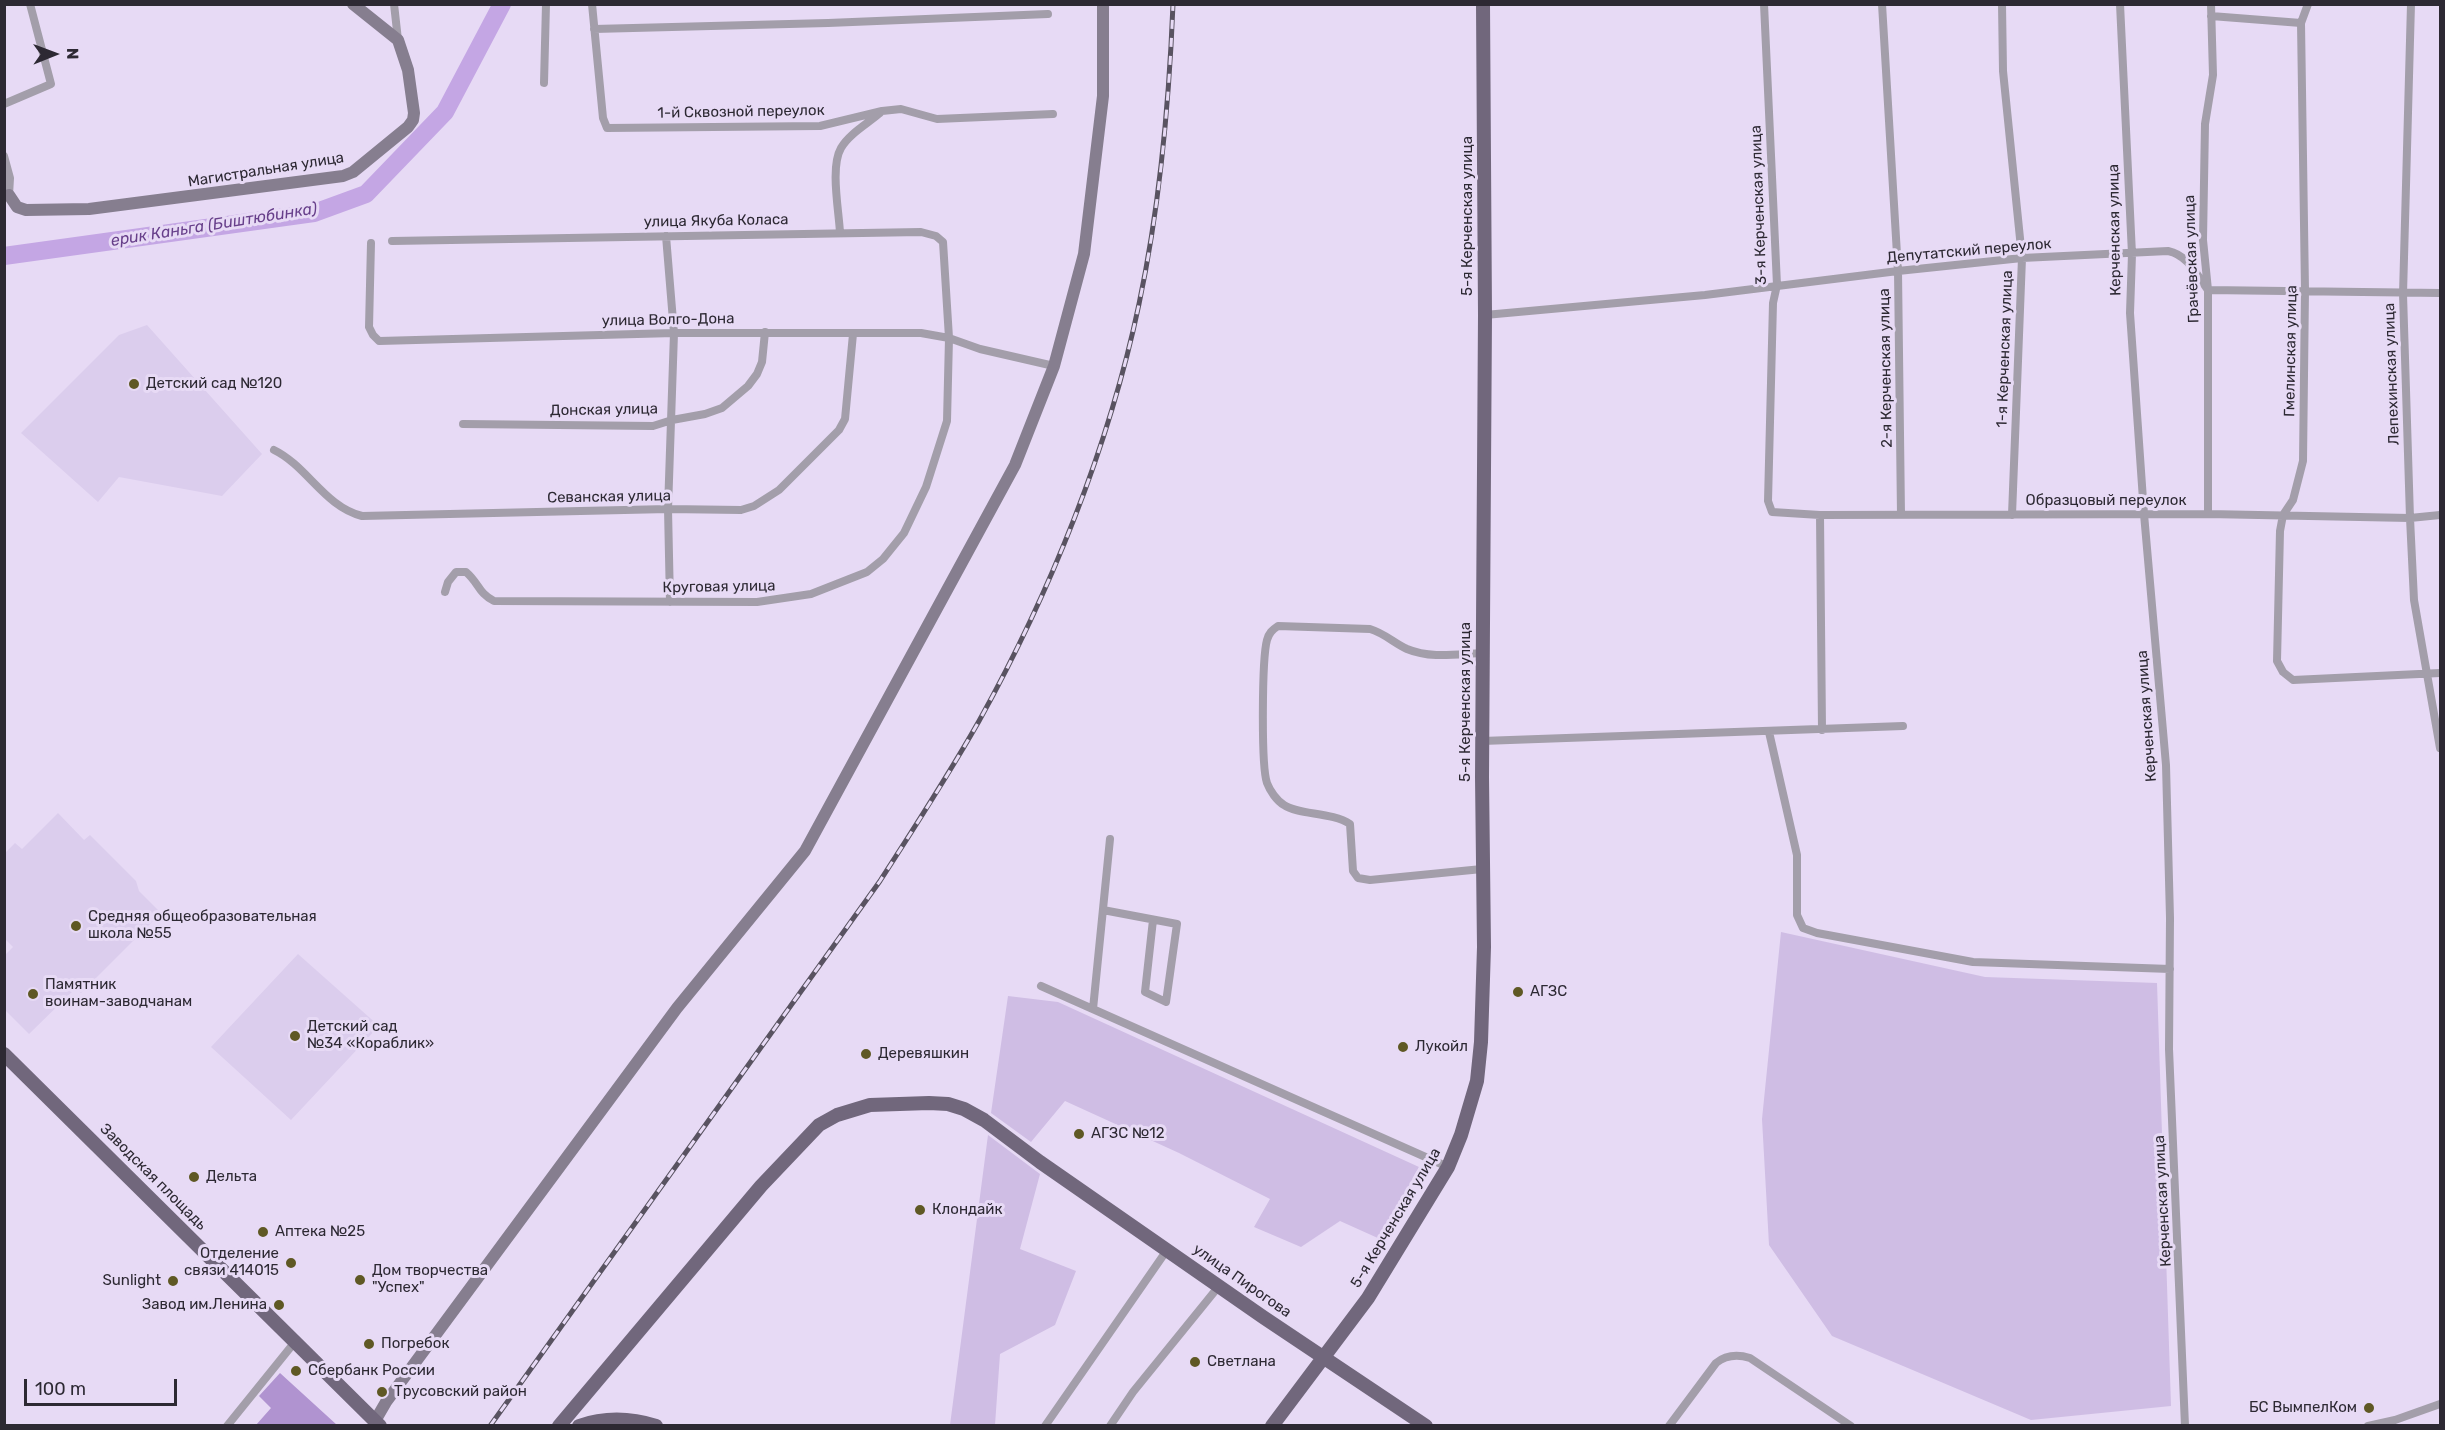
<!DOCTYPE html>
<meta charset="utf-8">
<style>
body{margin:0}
#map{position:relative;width:2445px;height:1430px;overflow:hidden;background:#e7daf5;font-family:Rubik,sans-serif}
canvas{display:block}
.frame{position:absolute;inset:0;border:6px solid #2d2933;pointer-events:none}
.north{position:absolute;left:24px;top:24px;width:60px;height:60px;-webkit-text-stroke:4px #e7daf5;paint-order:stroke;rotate:89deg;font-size:16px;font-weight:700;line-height:24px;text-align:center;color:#2d2933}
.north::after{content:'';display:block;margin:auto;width:21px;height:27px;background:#2d2933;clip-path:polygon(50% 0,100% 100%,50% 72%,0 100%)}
.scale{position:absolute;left:24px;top:1379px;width:153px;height:27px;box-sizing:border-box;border:3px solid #2d2933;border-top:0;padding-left:8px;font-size:18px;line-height:21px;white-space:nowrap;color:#2d2933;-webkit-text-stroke:4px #e7daf5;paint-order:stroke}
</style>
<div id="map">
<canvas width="2445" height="1430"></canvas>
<div class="frame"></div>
<div class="north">N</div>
<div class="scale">100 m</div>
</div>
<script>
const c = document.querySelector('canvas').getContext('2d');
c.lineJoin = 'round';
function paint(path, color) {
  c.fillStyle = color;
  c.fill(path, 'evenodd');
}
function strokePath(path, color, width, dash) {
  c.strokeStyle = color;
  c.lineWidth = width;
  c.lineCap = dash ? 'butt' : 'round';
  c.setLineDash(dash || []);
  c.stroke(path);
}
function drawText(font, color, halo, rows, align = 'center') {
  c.font = font + ' Rubik,sans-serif';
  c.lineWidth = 6;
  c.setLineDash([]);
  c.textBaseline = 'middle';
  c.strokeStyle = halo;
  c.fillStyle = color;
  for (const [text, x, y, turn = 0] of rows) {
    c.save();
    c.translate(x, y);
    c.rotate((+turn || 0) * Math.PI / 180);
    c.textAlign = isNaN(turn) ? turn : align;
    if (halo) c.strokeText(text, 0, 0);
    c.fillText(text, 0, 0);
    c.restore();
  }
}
const built = new Path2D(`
 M147,325L262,454L222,496L119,477L98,502L21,433L119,335Z
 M58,813L84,840L90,835L136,881L139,891L161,913L81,993L76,988L29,1034L5,1010V955L13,947L5,939V853L15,843L22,849Z
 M298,954L379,1026L291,1120L211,1047Z`);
const green = new Path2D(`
 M1781,932L1985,977L2157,983L2171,1406L2031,1420L1832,1336L1769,1245L1762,1119Z
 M1008,996L1058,1002L1419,1167L1380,1239L1340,1221L1301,1247L1254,1227L1270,1199L1179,1153L1065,1101L1031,1142L991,1113Z
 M988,1135L1040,1174L1020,1249L1076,1271L1055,1325L1000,1354L995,1425H950Z`);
const forest = new Path2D(`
 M280,1373L337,1425H256L271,1408L259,1396Z`);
const river = new Path2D(`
 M4,256L314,213L366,194L445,112L502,4`);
const street = new Path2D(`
 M394,4L398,40
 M592,4L603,118L607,128L820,126L882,111L901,109L937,119L1053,114
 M1764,4L1777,285L1773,303L1768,501L1772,512L1820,515L2208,514L2410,518L2440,515
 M1882,4L1898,271L1901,515
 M2002,4L2003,71L2022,258L2012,515
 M2120,4L2132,254L2130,313L2144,514L2166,765L2170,918L2169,1049L2185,1426
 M2411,4L2403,294L2410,518L2414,600L2440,748
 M2211,16L2301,23L2308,4
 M2301,23L2305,290L2303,461L2293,500L2283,515L2280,531L2277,661L2283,672L2293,680L2440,673
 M594,29L828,23L1048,14
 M544,83L546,4
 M4,104L51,84L30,4
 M4,156L10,178L9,195L5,196
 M840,233C839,211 830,167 841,148C849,134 867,124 880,113
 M666,236L674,333L668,509L670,602
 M392,241L921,232L936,236L943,242L949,338L947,421L926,487L904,533L883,559L867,572L811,594L757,602L494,601C478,593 479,583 466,572H456L448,582L445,592
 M371,243L369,327L373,335L379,341L674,333H921L949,338L980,349L1054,366
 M1485,315L1705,295L1898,271L2022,258L2168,251C2188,255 2197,275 2208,290L2440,293
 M463,424L653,426L672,420L705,414L722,408L748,386L757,374L762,362L765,332
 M274,450C307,466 325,507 362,516L668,509L741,510L754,506L779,490L839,430L845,419L853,334
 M2208,514V290L2203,240L2205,124L2213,75L2211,4
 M1820,515L1822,730
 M1482,653C1457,654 1431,659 1407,649C1394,643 1384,633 1370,629L1278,626C1272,630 1269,633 1267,640C1262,658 1261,766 1267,783C1270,791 1277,801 1284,805C1298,815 1332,812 1350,824L1353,871L1358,878L1370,880L1482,869
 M1769,732L1797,855V915L1803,928L1817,933L1973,962L2170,969
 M1482,741L1903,726
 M1103,910L1177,924L1166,1002L1145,992L1153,920
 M1041,986L1448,1167
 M1093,1009L1110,839
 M227,1426L294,1343
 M1045,1426L1167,1250
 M1110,1426L1133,1392L1219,1286
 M1669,1426L1716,1363C1726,1355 1737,1354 1750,1358L1851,1426
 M2368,1426L2395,1420L2440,1404`);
const secondary = new Path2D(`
 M9,195L17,207L26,210L89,209L343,176L353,172L408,127L413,120L414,113L408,70L398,40L353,4
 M375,1421L386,1402L677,1008L805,851L1015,465L1054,366L1084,254L1103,96V4`);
const primary = new Path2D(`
 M4,1054L380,1426
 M559,1426L761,1186L819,1125L837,1115L870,1105L929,1103L948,1104L964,1109L984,1120L1040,1162L1263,1317L1426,1426
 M579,1426C605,1417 631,1418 656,1426
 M1272,1426L1368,1298L1448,1167L1461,1135L1477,1081L1481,1042L1484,947L1482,777L1485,315L1483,4`);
const rail = new Path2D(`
 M490,1426L880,881C914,828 948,776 979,721C1050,593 1109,447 1139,304C1160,205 1169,105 1173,4`);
const markers = [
 [134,384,6,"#5f5824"],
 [76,926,6,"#5f5824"],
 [1518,992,6,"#5f5824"],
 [33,994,6,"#5f5824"],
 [295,1036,6,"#5f5824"],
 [1403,1047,6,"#5f5824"],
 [866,1054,6,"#5f5824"],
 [1079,1134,6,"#5f5824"],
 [194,1177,6,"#5f5824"],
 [920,1210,6,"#5f5824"],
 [263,1232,6,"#5f5824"],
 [291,1263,6,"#5f5824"],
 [360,1280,6,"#5f5824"],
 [173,1281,6,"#5f5824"],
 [279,1305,6,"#5f5824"],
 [369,1344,6,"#5f5824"],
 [1195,1362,6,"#5f5824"],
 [296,1371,6,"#5f5824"],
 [382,1392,6,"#5f5824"],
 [2369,1408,6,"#5f5824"]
];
const streetNames = [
 ["1-й Сквозной переулок",741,112,-1],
 ["Магистральная улица",266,170,-9],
 ["3-я Керченская улица",1759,205,-92],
 ["5-я Керченская улица",1468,216,-90],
 ["улица Якуба Коласа",716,221,-1],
 ["Керченская улица",2115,230,-91],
 ["Депутатский переулок",1969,251,-5],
 ["Грачёвская улица",2192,259,-92],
 ["улица Волго-Дона",668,320,-1],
 ["1-я Керченская улица",2005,349,-88],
 ["Гмелинская улица",2291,351,-89],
 ["2-я Керченская улица",1886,368,-91],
 ["Лепехинская улица",2392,374,-92],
 ["Донская улица",604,410,-1],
 ["Севанская улица",609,497,-1],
 ["Образцовый переулок",2106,501],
 ["Круговая улица",719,587,-1],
 ["5-я Керченская улица",1466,702,-90],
 ["Керченская улица",2147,716,-94],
 ["Заводская площадь",153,1177,45],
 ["Керченская улица",2163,1201,-93],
 ["5-я Керченская улица",1396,1218,-59],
 ["улица Пирогова",1242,1281,35]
];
const poiNames = [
 ["Детский сад №120",146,384],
 ["Средняя общеобразовательная",88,917],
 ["школа №55",88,934],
 ["Памятник",45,985],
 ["воинам-заводчанам",45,1002],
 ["АГЗС",1530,992],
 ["Детский сад",307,1027],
 ["№34 «Кораблик»",307,1044],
 ["Лукойл",1415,1047],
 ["Деревяшкин",878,1054],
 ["АГЗС №12",1091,1134],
 ["Дельта",206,1177],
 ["Клондайк",932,1210],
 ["Аптека №25",275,1232],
 ["Отделение",279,1254,"right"],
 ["связи 414015",279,1271,"right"],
 ["Дом творчества",372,1271],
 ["\"Успех\"",372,1288],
 ["Sunlight",161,1281,"right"],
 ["Завод им.Ленина",267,1305,"right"],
 ["Погребок",381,1344],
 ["Светлана",1207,1362],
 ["Сбербанк России",308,1371],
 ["Трусовский район",394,1392],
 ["БС ВымпелКом",2357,1408,"right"]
];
const waterNames = [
 ["ерик Каньга (Биштюбинка)",214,225,-9]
];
paint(built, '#dbcded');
paint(green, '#cfbde4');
paint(forest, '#b093d0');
strokePath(river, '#c4a6e4', 18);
strokePath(street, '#a39eaa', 8);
strokePath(secondary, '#867e8f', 12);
strokePath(primary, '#71677c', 14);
strokePath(rail, '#595361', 5);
strokePath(rail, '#e7daf5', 3, [9]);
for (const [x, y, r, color] of markers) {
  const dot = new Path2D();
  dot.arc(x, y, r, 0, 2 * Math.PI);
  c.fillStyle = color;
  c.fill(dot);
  strokePath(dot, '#e7daf5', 2);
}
drawText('15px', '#2d2933', '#e7daf5', streetNames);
drawText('15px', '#2d2933', '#e7daf5', poiNames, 'left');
drawText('italic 16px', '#673f8a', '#e7daf5', waterNames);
</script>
